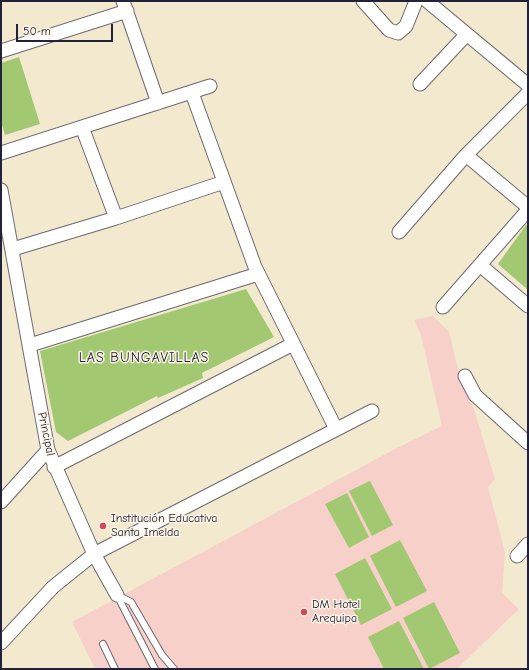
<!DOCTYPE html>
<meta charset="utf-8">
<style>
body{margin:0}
#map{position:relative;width:529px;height:670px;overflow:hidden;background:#f3e9cf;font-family:"Comic Neue",sans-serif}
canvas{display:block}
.frame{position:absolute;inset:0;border:2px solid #22223b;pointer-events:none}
.scale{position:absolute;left:16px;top:24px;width:97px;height:18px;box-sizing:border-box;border:2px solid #22223b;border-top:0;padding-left:5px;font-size:12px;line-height:14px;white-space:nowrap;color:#22223b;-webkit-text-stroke:3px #fcf5e5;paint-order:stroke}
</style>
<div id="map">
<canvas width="529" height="670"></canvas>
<div class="frame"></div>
<div class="scale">50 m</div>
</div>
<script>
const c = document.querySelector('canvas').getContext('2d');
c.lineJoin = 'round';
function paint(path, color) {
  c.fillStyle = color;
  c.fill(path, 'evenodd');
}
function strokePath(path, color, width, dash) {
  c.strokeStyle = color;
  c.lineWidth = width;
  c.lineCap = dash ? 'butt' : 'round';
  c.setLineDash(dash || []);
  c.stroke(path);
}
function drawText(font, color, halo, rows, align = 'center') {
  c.font = font + ' "Comic Neue",sans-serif';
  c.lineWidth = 3;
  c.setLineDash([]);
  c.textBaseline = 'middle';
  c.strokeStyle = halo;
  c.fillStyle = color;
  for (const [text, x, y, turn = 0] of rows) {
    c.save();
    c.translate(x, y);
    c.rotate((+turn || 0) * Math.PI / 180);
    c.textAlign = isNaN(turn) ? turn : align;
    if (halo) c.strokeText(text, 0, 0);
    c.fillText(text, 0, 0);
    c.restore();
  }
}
const built = new Path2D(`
 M433,316L449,332L461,381L473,406L495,479L488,487L505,552L502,593L519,609L457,669H95L72,622L397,448L442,426L421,335L414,320Z`);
const green = new Path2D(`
 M19,57L40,124L5,135L1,122V63Z
 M526,225L528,226V290L498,264Z
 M246,289L274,337L202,373L203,378L158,398L157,396L68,441L56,432L40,351Z
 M370,481L393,525L372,536L349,491Z
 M347,493L369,537L349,548L325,504Z
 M400,540L427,591L396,607L370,556Z
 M365,558L392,609L361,625L335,574Z
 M434,602L460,653L429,669L403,618Z
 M399,621L424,669H384L368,637Z`);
const lane = new Path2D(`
 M117,595L131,602L162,655L174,669
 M117,595L155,669
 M103,644L115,669`);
const street = new Path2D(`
 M123,1L158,103
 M363,1L389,30L398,33L406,26L416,1
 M427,1L528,85
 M1,51L127,11
 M420,84L466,35
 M192,93L255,267L336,429
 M82,127L116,218
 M1,153L210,86
 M466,155L528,207
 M1,190L48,450L94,554L117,595
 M399,232L466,155L528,93
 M13,249L116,218L224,182
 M480,265L528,306
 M443,307L528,210
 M30,345L258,274
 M465,376L475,395L528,443
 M54,467L293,344
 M1,502L48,450
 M517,556L528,544
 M1,643L53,587L94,554L372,411`);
const markers = [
 [103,526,4,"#d1495b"],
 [304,612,4,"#d1495b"]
];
const streetNames = [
 ["Principal",46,434,78]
];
const poiNames = [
 ["Institución Educativa",111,519],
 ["Santa Imelda",111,533],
 ["DM Hotel",312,605],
 ["Arequipa",312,619]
];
const quarterNames = [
 ["LAS BUNGAVILLAS",144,358]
];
paint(built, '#f7d0ca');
paint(green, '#a2c872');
strokePath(lane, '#6b686f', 8);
strokePath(street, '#6b686f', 15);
strokePath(lane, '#fff', 6);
strokePath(street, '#fff', 13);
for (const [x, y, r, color] of markers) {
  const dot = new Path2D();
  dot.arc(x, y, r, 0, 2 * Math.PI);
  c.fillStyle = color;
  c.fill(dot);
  strokePath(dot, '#fcf5e5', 1.5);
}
drawText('12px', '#22223b', '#fcf5e5', streetNames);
drawText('12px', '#22223b', '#fcf5e5', poiNames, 'left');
c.letterSpacing = '1px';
drawText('14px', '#22223b', '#fcf5e5', quarterNames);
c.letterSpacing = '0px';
</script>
